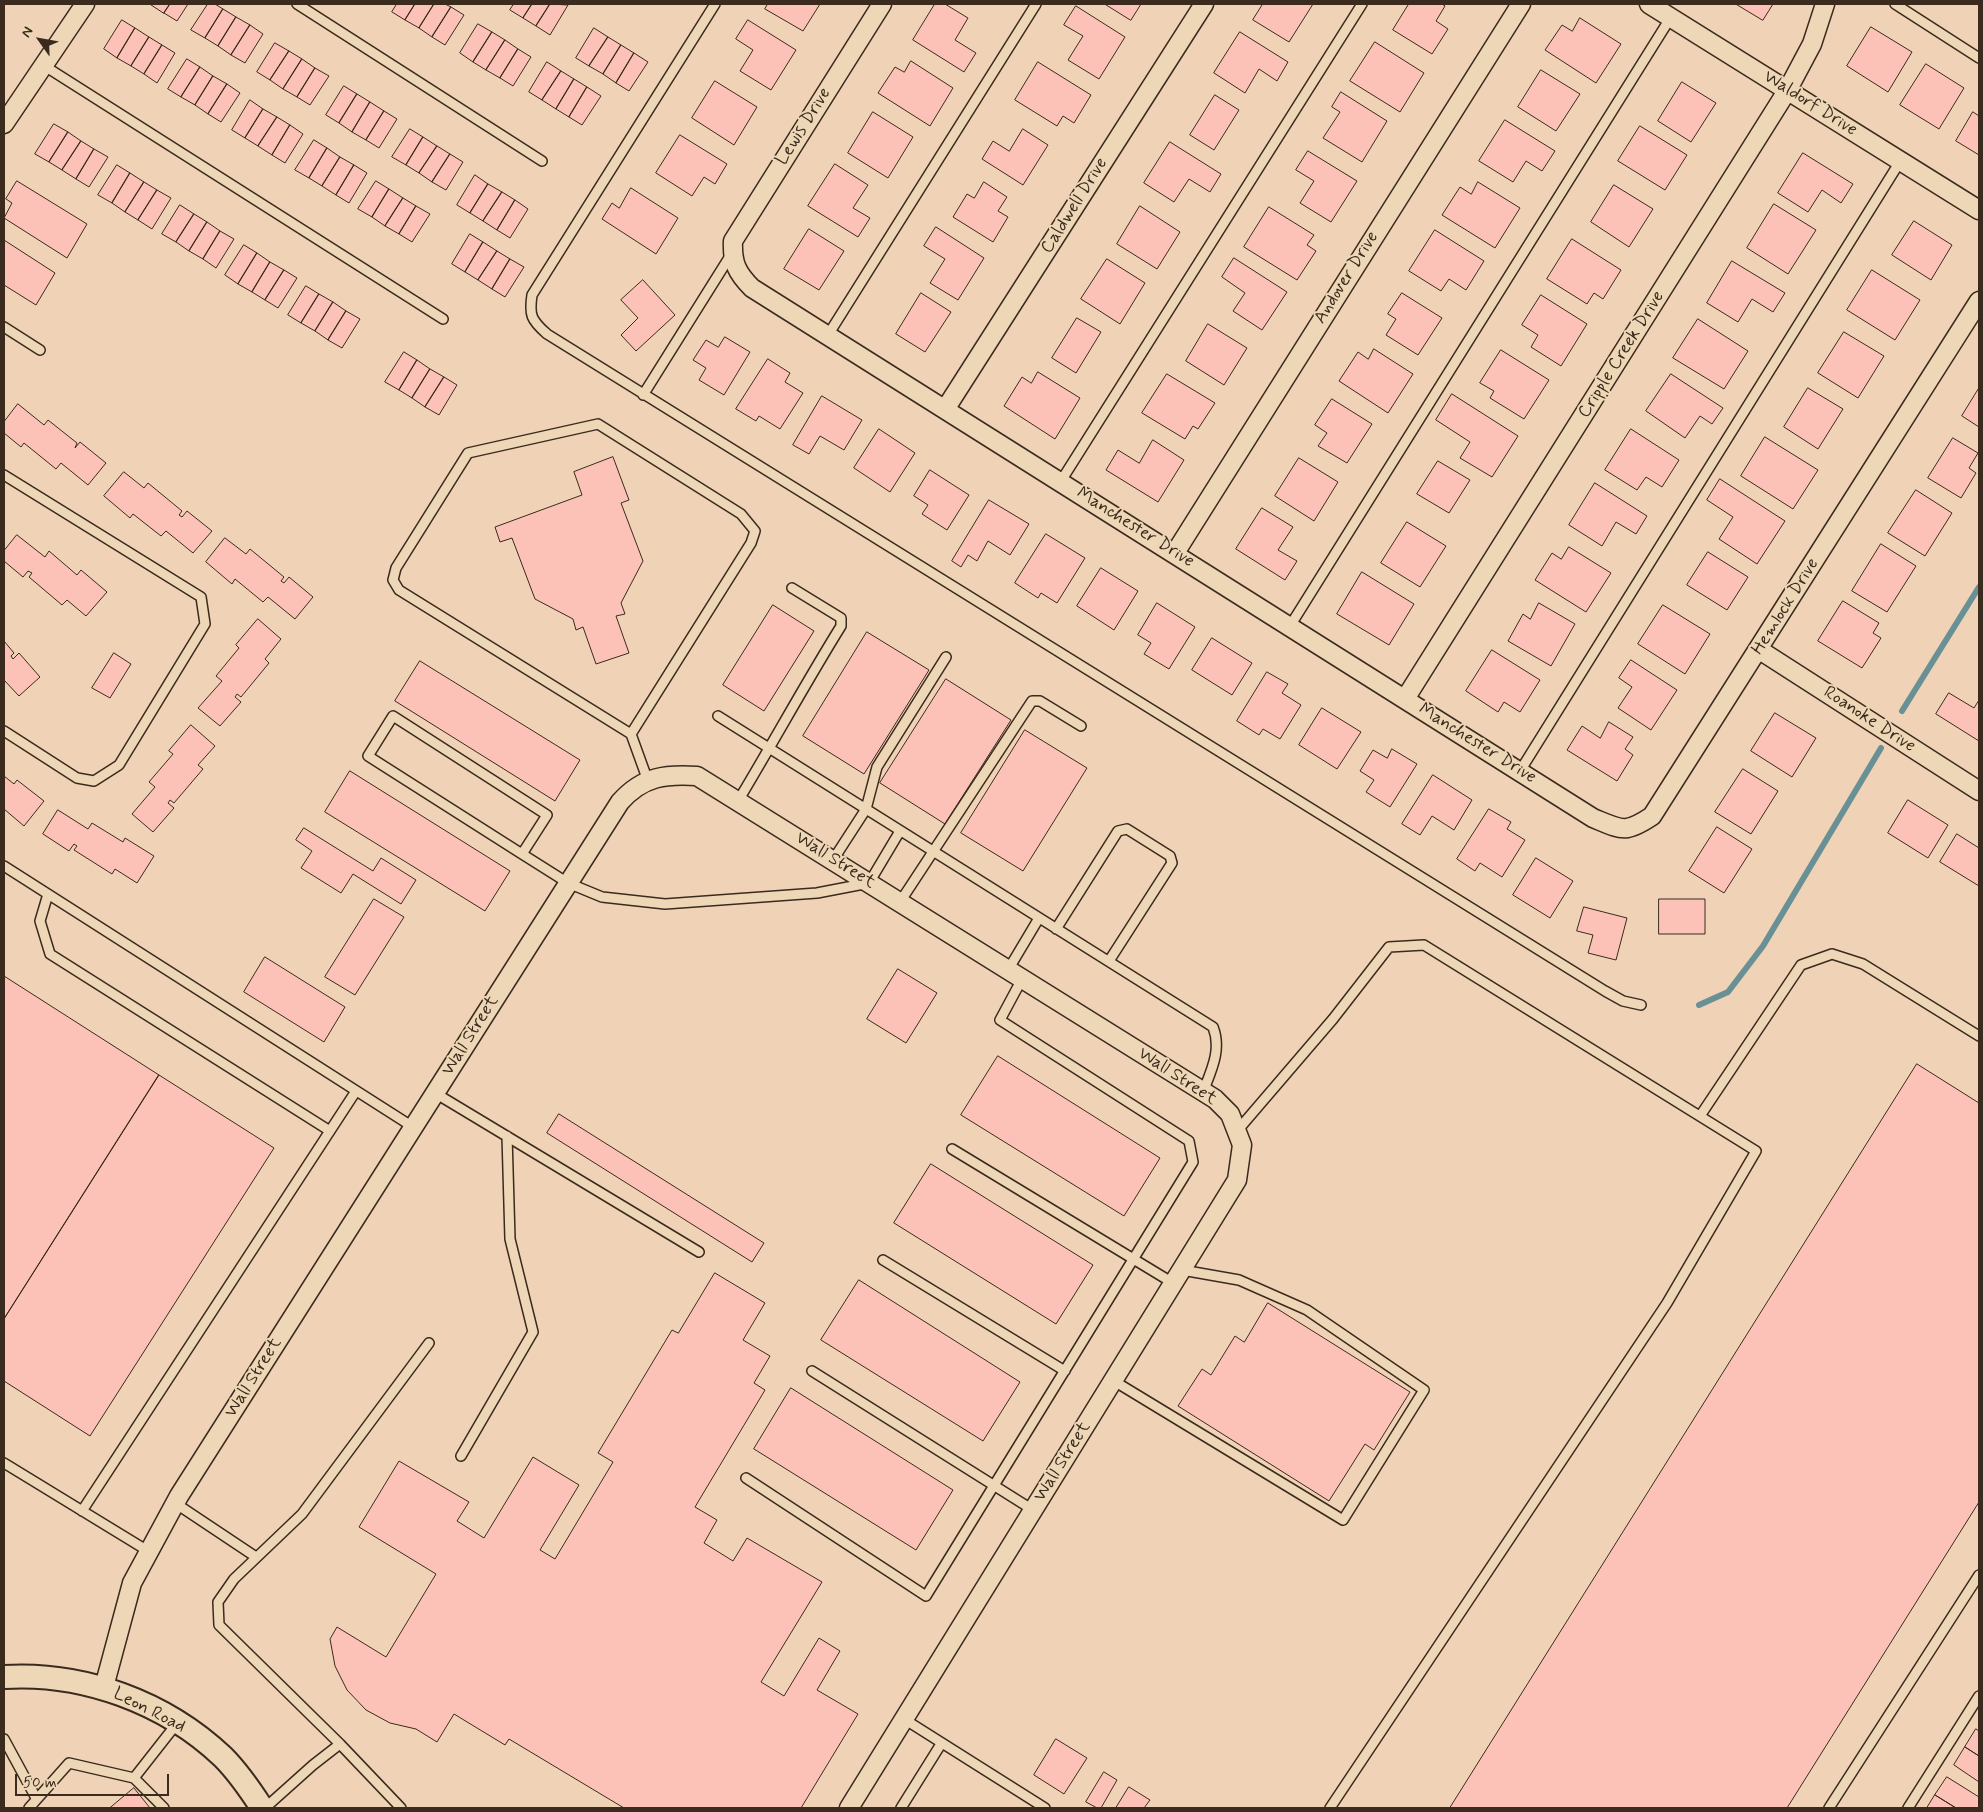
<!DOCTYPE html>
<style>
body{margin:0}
#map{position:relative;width:1983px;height:1812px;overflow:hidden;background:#f0d3b6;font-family:Mynerve,sans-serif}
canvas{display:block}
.frame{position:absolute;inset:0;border:5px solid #3b2a1e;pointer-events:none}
.north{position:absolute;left:15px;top:15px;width:50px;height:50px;-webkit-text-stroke:4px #edd7b6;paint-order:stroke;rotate:302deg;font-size:14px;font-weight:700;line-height:20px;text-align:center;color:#3b2a1e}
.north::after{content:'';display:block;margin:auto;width:18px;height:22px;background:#3b2a1e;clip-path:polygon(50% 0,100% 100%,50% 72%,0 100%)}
.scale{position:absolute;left:15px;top:1774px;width:154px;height:22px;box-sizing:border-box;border:2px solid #3b2a1e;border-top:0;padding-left:6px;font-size:15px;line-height:18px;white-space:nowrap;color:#3b2a1e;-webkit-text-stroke:4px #edd7b6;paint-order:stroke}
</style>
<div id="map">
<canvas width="1983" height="1812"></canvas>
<div class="frame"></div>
<div class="north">N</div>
<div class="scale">50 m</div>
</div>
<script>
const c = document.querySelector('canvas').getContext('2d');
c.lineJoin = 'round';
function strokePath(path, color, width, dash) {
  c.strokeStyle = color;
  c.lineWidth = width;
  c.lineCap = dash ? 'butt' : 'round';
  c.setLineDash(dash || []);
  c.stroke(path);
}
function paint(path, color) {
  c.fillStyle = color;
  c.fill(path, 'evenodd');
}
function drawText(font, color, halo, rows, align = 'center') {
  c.font = font + ' Mynerve,sans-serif';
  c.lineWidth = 4;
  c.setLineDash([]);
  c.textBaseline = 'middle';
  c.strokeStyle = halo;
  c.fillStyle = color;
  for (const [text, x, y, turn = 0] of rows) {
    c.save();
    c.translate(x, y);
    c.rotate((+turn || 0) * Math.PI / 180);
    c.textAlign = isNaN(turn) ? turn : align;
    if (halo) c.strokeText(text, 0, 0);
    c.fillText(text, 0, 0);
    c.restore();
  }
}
const stream = new Path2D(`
 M1902,711L1979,587
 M1699,1005L1728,992L1763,946L1881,748`);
const building = new Path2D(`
 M150,4H170L164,13Z
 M170,4H188L177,21L164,13Z
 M208,4H215L223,9L205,38L191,30Z
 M397,4H415L405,20L392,12Z
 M415,4H434L419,28L405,20Z
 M434,4H445L451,7L432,37L419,28Z
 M514,4H532L523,18L510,10Z
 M532,4H550L536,26L523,18Z
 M550,4L568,5L550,35L536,26Z
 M768,4H820L803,31L765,9Z
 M935,4H945L968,18L955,40L976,53L964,72L913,40Z
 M1105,4H1141L1131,20Z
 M1263,4H1313L1289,42L1253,20Z
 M1409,4H1442L1445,6L1436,21L1448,29L1432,54L1393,30Z
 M1736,4H1773L1763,20Z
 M1076,6L1125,37L1099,79L1068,60L1083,36L1064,25Z
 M451,7L464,15L445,45L432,37Z
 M223,9L236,17L218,46L205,38Z
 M236,17L250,25L231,55L218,46Z
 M1580,18L1621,44L1596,83L1545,50L1562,25L1572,31Z
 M122,20L135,28L117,58L104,49Z
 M748,20L796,50L771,90L740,71L753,50L736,39Z
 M478,24L492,32L473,62L460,53Z
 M250,25L263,34L245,63L231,55Z
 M1871,27L1912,52L1888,92L1847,66Z
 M135,28L149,37L131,66L117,58Z
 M594,28L608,37L589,66L576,58Z
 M492,32L505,40L486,70L473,62Z
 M1240,32L1288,62L1277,81L1259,69L1245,93L1214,73Z
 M149,37L162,45L144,74L131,66Z
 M608,37L621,45L603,74L589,66Z
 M505,40L518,49L500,78L486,70Z
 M1375,42L1424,73L1400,112L1350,81Z
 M275,43L289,51L270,80L257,72Z
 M162,45L175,53L157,83L144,74Z
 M621,45L634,53L616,83L603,74Z
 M518,49L531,57L513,86L500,78Z
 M289,51L302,59L283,89L270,80Z
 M634,53L648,62L629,91L616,83Z
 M187,59L200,67L181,97L168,89Z
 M302,59L315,68L297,97L283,89Z
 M911,61L953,88L930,126L878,93L895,67L904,72Z
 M547,62L561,71L542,100L529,92Z
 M1038,62L1091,95L1074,123L1063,116L1057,126L1015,100Z
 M1926,64L1964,88L1939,129L1900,105Z
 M200,67L213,76L195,105L181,97Z
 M315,68L329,76L310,105L297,97Z
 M1541,70L1580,94L1556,131L1518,107Z
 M561,71L574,79L556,109L542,100Z
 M213,76L227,84L208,114L195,105Z
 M574,79L587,87L569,117L556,109Z
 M715,81L757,107L734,145L692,118Z
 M1682,82L1716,103L1691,142L1658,121Z
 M227,84L240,93L221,122L208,114Z
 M344,86L357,94L339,123L326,115Z
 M587,87L601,96L582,125L569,117Z
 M1341,92L1387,121L1362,162L1323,138L1340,112L1332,107Z
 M357,94L370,102L352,132L339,123Z
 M1215,95L1239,110L1214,150L1190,135Z
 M250,100L263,109L245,138L232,130Z
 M370,102L384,111L366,140L352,132Z
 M263,109L277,117L258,146L245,138Z
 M384,111L397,119L379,148L366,140Z
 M873,112L913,137L888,178L848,153Z
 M1973,112L1979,116V155L1956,141Z
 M277,117L290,125L272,155L258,146Z
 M1505,120L1555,151L1542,171L1526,161L1513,182L1479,161Z
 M54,124L68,132L49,162L35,154Z
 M290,125L303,134L285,163L272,155Z
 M1640,126L1687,155L1665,190L1618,161Z
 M410,129L423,137L406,165L392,157Z
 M1023,129L1048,145L1023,185L982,159L993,141L1009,151Z
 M68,132L81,141L62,170L49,162Z
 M680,135L727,164L715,184L704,177L692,196L656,173Z
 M423,137L437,146L419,173L406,165Z
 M314,140L327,148L309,178L295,170Z
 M81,141L94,149L76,179L62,170Z
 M1170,142L1221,174L1210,192L1189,179L1174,202L1144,183Z
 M437,146L450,154L432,182L419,173Z
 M327,148L340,157L322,186L309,178Z
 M94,149L108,157L89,187L76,179Z
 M1308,151L1357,181L1331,222L1300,203L1314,181L1296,170Z
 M1803,153L1853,184L1841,203L1822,190L1808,212L1778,193Z
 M450,154L463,162L446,190L432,182Z
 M340,157L354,165L336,195L322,186Z
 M835,164L868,185L853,208L870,218L858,237L808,206Z
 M117,165L130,173L112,203L98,195Z
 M354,165L367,173L349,203L336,195Z
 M130,173L144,182L125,212L112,203Z
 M475,175L488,184L470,213L457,205Z
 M17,181L87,224L67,258L4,218L12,203L6,199Z
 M376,181L389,189L372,217L358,209Z
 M144,182L157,190L138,220L125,212Z
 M984,182L1007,197L998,211L1008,217L993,242L953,217L967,194L974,198Z
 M1478,182L1520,208L1495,248L1442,215L1460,187L1471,194Z
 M488,184L502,192L483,221L470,213Z
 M1614,185L1653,209L1629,247L1591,222Z
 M631,188L678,218L656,254L602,219L612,203L619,208Z
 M389,189L403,198L385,226L372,217Z
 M157,190L171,198L152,229L138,220Z
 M502,192L515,200L497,230L483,221Z
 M403,198L416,206L399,234L385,226Z
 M515,200L528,209L510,238L497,230Z
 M1774,204L1816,230L1788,274L1747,248Z
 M180,205L194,214L176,242L162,234Z
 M416,206L430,214L412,242L399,234Z
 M1140,206L1180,232L1157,269L1117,244Z
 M1269,207L1314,235L1307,245L1316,251L1297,280L1244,247Z
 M194,214L207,222L189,251L176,242Z
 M1914,221L1952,245L1931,280L1892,255Z
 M207,222L220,231L203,259L189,251Z
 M936,227L984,258L958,300L930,283L945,259L924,246Z
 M809,229L844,251L819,290L784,269Z
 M1435,230L1484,261L1466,290L1449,279L1441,291L1409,271Z
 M220,231L234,239L216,268L203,259Z
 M470,234L483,242L465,272L452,264Z
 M1572,239L1621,270L1603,299L1594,293L1587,304L1547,279Z
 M4,240L55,273L36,305L4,285Z
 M483,242L497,251L478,280L465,272Z
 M244,245L257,253L238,284L225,275Z
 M497,251L510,259L492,289L478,280Z
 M257,253L270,262L252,292L238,284Z
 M1234,258L1287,292L1262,330L1233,311L1245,293L1222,277Z
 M510,259L524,267L505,297L492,289Z
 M1107,259L1145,283L1120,324L1081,299Z
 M1732,261L1785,293L1773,312L1752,299L1738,322L1707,303Z
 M270,262L284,270L265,300L252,292Z
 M284,270L297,278L278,308L265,300Z
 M1872,270L1920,300L1895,340L1847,310Z
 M643,280L675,315L636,351L621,335L638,318L621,300Z
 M306,286L319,294L301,323L288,315Z
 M921,293L951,312L925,352L896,334Z
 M1402,293L1442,318L1418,355L1386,335L1396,319L1388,314Z
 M319,294L333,302L315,331L301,323Z
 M1541,295L1587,324L1561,366L1531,347L1538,335L1522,325Z
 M333,302L346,311L328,340L315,331Z
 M346,311L360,319L342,348L328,340Z
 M1077,318L1101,332L1076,373L1052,358Z
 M1698,319L1748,351L1724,389L1673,358Z
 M1208,324L1247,348L1224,385L1186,361Z
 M1844,332L1884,356L1858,398L1818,373Z
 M725,337L750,352L724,395L699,380L706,368L693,360L706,340L718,347Z
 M1374,349L1413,374L1388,413L1339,381L1358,352L1368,359Z
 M1501,350L1549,380L1524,419L1490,398L1494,391L1480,383Z
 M404,352L417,360L399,390L385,382Z
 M768,359L790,373L785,382L803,393L780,429L759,416L756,421L736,409Z
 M417,360L430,369L412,398L399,390Z
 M430,369L444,377L425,407L412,398Z
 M1038,372L1080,398L1055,439L1004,406L1022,377L1031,383Z
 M1167,374L1215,403L1198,429L1193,426L1185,439L1142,413Z
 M1671,374L1723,408L1712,424L1700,416L1685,438L1646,411Z
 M444,377L457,385L439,415L425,407Z
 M1808,388L1843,409L1818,449L1784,427Z
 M1979,388V427L1962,416Z
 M1452,394L1518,436L1492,477L1460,458L1470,442L1436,420Z
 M822,396L862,420L844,450L820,436L809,454L793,445Z
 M1332,399L1372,424L1347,463L1318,446L1327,433L1315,425Z
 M18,404L44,425L48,420L77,443L75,448L80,442L106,463L88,485L61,463L56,469L24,443L21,447L4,433V422Z
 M879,429L915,453L890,492L854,468Z
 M1631,429L1679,460L1662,487L1646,477L1637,490L1605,470Z
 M1765,437L1818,470L1793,509L1741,476Z
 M1953,438L1978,453L1969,468L1976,473L1961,498L1928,478Z
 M1153,440L1184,460L1158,502L1106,470L1118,450L1139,463Z
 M613,457L629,500L621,503L643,561L621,603L625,614L616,616L629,653L596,664L583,627L576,630L573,619L535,599L512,538L500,542L495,527L582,495L574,472Z
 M1299,458L1338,482L1314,521L1275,496Z
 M1438,461L1470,480L1449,513L1417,494Z
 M930,470L969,495L947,530L922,514L928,505L914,496Z
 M124,472L144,488L148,483L182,511L179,515L182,517L187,511L212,531L193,553L166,531L161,536L133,514L130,518L104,496Z
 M1720,479L1785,521L1757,564L1719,539L1733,517L1707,500Z
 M1595,483L1647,516L1636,534L1616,522L1602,546L1569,525Z
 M1916,490L1952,513L1925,556L1888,533Z
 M989,500L1029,524L1010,555L988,541L977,561L968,555L961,567L952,561Z
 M1262,508L1293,527L1278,550L1297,561L1285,580L1236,549Z
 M1407,522L1446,546L1420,587L1381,563Z
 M1046,534L1085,558L1057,603L1041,593L1038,598L1015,583Z
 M17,535L45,557L49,551L77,575L81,570L107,592L86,616L67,600L62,605L29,577L32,573L28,571L23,577L4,561V551Z
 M225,538L246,554L250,549L284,577L281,581L284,583L289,577L313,597L295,619L268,597L263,602L235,579L232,584L206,562Z
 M1881,544L1916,566L1887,612L1852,591Z
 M1569,547L1611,573L1586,612L1535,580L1552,553L1561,559Z
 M1708,552L1748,577L1727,610L1687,585Z
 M1101,568L1138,591L1114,630L1077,606Z
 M1362,572L1414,604L1389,645L1337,614Z
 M1843,601L1879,623L1873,633L1881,638L1862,668L1818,641Z
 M1157,603L1195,627L1169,669L1144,654L1151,643L1138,635Z
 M1539,603L1575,624L1551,666L1508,641L1523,614L1530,619Z
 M773,605L814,631L764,711L723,685Z
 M1663,605L1710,634L1685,674L1638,644Z
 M258,619L281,639L265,659L269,663L241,697L237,694L235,697L241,702L220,726L198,708L222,681L216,676L239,648L236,645Z
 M867,632L929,670L864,774L803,736Z
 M1212,638L1252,663L1232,695L1192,670Z
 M4,641L14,653L11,656L13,659L19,653L40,677L19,696L4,680Z
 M1492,650L1540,680L1520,712L1504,702L1498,712L1466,691Z
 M114,653L131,664L110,698L92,688Z
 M1631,660L1677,690L1651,730L1618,708L1632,687L1619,678Z
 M420,661L580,760L555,801L395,701Z
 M1267,672L1288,684L1282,693L1301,705L1280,739L1263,729L1259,735L1237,721Z
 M946,679L1011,720L945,824L880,783Z
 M1949,693L1974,708L1979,700V741L1936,714Z
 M1322,708L1361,732L1337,769L1299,745Z
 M1775,713L1816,738L1792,777L1751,751Z
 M1609,722L1633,737L1625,749L1633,755L1617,781L1567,750L1582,726L1600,738Z
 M191,725L215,746L198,765L203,769L174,803L170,800L168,803L174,808L153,832L132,814L155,787L149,782L173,754L169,751Z
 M1025,730L1087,768L1023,871L961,833Z
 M1392,749L1417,764L1390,807L1366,792L1374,780L1360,771L1373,750L1387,758Z
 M1743,769L1778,791L1751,834L1715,812Z
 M350,771L510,871L485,911L325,812Z
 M1433,775L1472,800L1454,830L1432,816L1420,835L1402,824Z
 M4,776L14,784L17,780L44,801L24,826L4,809Z
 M1908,800L1948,825L1928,858L1888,833Z
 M1489,809L1511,822L1507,829L1525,840L1502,877L1480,863L1475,871L1457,859Z
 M58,810L88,829L92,823L123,842L125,838L154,856L137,883L115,869L112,874L74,850L77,846L74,844L69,851L43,834Z
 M1717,827L1752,849L1724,893L1689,871Z
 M304,828L373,871L381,858L416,880L401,904L353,874L341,893L301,868L312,851L296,840Z
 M1957,834L1979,848V886L1940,862Z
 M1536,858L1573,881L1550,918L1513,895Z
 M374,899L404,917L355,995L325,977Z
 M1659,899H1705V934H1659Z
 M1584,907L1627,918L1616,960L1588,953L1593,935L1577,931Z
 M265,957L345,1007L324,1042L244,992Z
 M898,969L937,993L906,1043L867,1019Z
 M4,976L159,1075L4,1319Z
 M998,1056L1160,1158L1124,1216L961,1115Z
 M1917,1064L1979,1103V1502L1787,1808H1450Z
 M159,1075L274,1148L90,1436L4,1381V1319Z
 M559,1114L764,1243L752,1262L547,1133Z
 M931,1164L1093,1265L1056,1324L894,1223Z
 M715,1273L765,1303L743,1340L770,1356L754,1383L765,1390L695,1507L717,1520L704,1543L733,1561L747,1538L822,1582L761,1682L784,1696L819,1638L840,1651L817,1690L858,1714L801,1808H624L509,1739L505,1745L454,1714L437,1742L416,1729L390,1723L366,1710L347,1690L335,1666L330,1639L337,1627L386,1657L436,1574L359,1527L399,1461L469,1502L457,1521L484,1538L533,1457L579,1485L540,1550L555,1559L613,1462L598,1453L672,1330L678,1333Z
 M859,1280L1020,1382L983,1441L821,1340Z
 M1268,1303L1410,1392L1374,1450L1365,1444L1329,1501L1178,1406L1202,1369L1211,1375L1235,1336L1244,1342Z
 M791,1388L953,1490L916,1550L754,1449Z
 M1976,1729L1979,1731V1756L1965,1747Z
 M1056,1739L1087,1758L1064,1794L1034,1775Z
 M1965,1747L1979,1756V1782L1954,1765Z
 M1104,1772L1117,1780L1101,1808H1097L1086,1802Z
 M1947,1777L1979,1797V1808H1956L1935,1795Z
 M1129,1787L1150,1800L1144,1808H1116Z
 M134,1788L150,1808H110Z
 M1935,1795L1956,1808H1927Z`);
const service = new Path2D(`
 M297,4L542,161
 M715,4L532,295C529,315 531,320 547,334L1605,991L1623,1001L1641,1005
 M1895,4L1979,58
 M43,65L443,319
 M4,327L40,350
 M828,335L1036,4
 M643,395L732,253
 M4,475L201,597L205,624L119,765L94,781L77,778L4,731
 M1061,481L1362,4
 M1290,626L1671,17
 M718,716L1213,1027C1222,1050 1211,1071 1203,1092
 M631,734L751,543L755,531L741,514L598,424L468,453L396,568L393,580L399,590L631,734L648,781
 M1520,771L1901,160
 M738,801C773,743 805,684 841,626V618L792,588
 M522,854L368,756L393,716L547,815L522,854L568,883L602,897L665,904L817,893L869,883L900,831
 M833,860L866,809L877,767L946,657
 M4,866L413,1127
 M48,894L40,921L50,954L330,1131
 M900,902L1032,701H1040L1081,726
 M1056,929L1118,831L1127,829L1170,856L1172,863L1109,961
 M1008,970L1039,918
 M435,1093L699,1252
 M1700,1116L1801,965L1832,954L1863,964L1979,1036
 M1237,1131L1333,1019L1389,947L1424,945L1756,1151L1667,1303L1330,1808
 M952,1149L1173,1283
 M883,1260L1065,1371
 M812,1371L1033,1510
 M1114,1381L1343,1520L1424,1390L1307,1310L1239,1280L1182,1270
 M461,1456L533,1332L510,1239L507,1136
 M4,1463L148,1551
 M746,1478L926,1596L1193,1162L1189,1141L1000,1020L1022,979
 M175,1503L256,1557
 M82,1511L356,1091
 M904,1719L1045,1808
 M4,1739L36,1798
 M340,1744L401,1808
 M134,1778L164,1808
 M29,1808L69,1763L134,1778L178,1722
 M265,1808L313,1765L340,1744L219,1625L218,1602L234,1579L302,1514L429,1343
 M901,1808L941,1744
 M1829,1808L1979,1575
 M1908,1808L1979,1696`);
const minor = new Path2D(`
 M882,4L733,241C732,263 737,273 752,288L1593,818C1622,830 1625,834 1652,816L1979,301
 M1649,4L1979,210
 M4,124L85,4
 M946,408L1204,4
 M1175,553L1521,4
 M1758,649L1979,791
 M1405,699L1787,91L1812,44L1825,4
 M104,1687L132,1583L179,1496L620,802C643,776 666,774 697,776L1215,1099L1230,1114L1242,1145L1237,1180L849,1808`);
const tertiary = new Path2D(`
 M4,1677C83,1672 165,1702 223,1757C238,1772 251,1791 262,1808`);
const streetNames = [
 ["Waldorf Drive",1810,104,32],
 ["Lewis Drive",804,127,-58],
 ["Caldwell Drive",1075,206,-58],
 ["Andover Drive",1347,278,-58],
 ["Cripple Creek Drive",1622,355,-58],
 ["Manchester Drive",1135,528,32],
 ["Hemlock Drive",1786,607,-58],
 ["Roanoke Drive",1869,720,33],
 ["Manchester Drive",1477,744,32],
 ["Wall Street",835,861,32],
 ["Wall Street",471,1036,-58],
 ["Wall Street",1177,1077,33],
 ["Wall Street",254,1378,-58],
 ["Wall Street",1063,1462,-58],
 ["Leon Road",149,1711,27]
];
strokePath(stream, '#699195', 6);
paint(building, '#fdc2b7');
strokePath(building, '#3b2a1e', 1);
strokePath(service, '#3b2a1e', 12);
strokePath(minor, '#3b2a1e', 21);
strokePath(tertiary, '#3b2a1e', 26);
strokePath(service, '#edd7b6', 9);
strokePath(minor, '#edd7b6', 18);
strokePath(tertiary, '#edd7b6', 22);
drawText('18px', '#3b2a1e', '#edd7b6', streetNames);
</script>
